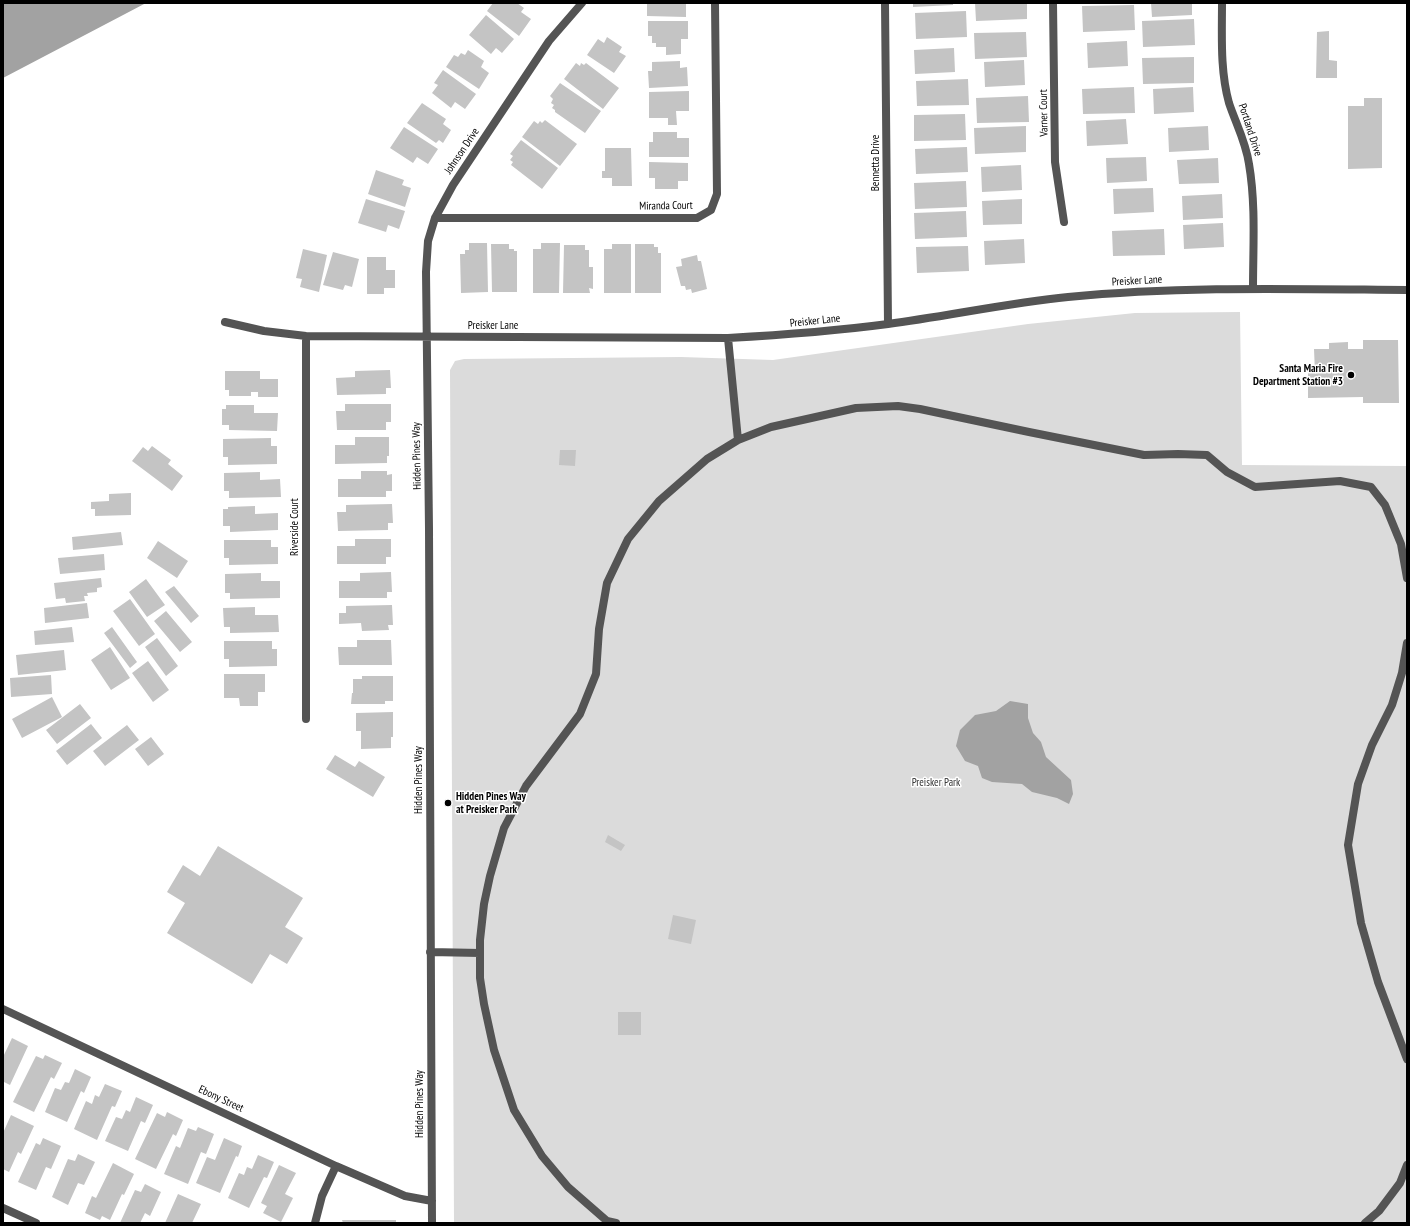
<!DOCTYPE html>
<style>
body{margin:0}
#map{position:relative;width:1410px;height:1226px;overflow:hidden;background:#fff;font-family:"PT Sans Narrow",sans-serif}
canvas{display:block}
.frame{position:absolute;inset:0;border:4px solid #000;pointer-events:none}
</style>
<div id="map">
<canvas width="1410" height="1226"></canvas>
<div class="frame"></div>
</div>
<script>
const c = document.querySelector('canvas').getContext('2d');
c.lineJoin = 'round';
function paint(path, color) {
  c.fillStyle = color;
  c.fill(path, 'evenodd');
}
function strokePath(path, color, width, dash) {
  c.strokeStyle = color;
  c.lineWidth = width;
  c.lineCap = dash ? 'butt' : 'round';
  c.setLineDash(dash || []);
  c.stroke(path);
}
function drawText(font, color, halo, rows, align = 'center') {
  c.font = font + ' "PT Sans Narrow",sans-serif';
  c.lineWidth = 3;
  c.setLineDash([]);
  c.textBaseline = 'middle';
  c.strokeStyle = halo;
  c.fillStyle = color;
  for (const [text, x, y, turn = 0] of rows) {
    c.save();
    c.translate(x, y);
    c.rotate((+turn || 0) * Math.PI / 180);
    c.textAlign = isNaN(turn) ? turn : align;
    if (halo) c.strokeText(text, 0, 0);
    c.fillText(text, 0, 0);
    c.restore();
  }
}
const green = new Path2D(`
 M1240,312L1242,465L1407,466V1223H454L450,370L455,361L464,359L681,357L773,360L1028,324L1135,313Z`);
const water = new Path2D(`
 M3,3H146L3,78Z
 M1010,701L1028,704V718L1033,733L1041,742L1046,757L1071,780L1073,794L1069,804L1057,798L1032,792L1022,784L992,782L982,778L978,766L965,761L956,746L960,730L975,715L996,711Z`);
const building = new Path2D(`
 M493,3H517L524,8L521,12L531,19L519,36L487,11Z
 M647,3H686V17L647,16Z
 M913,3H953V5L913,7Z
 M975,3H1027V19L976,21Z
 M1151,3H1192V15L1152,17Z
 M1134,5L1135,30L1083,32L1082,6Z
 M966,11L967,37L916,39L915,13Z
 M486,15L514,39L502,53L496,48L491,54L469,35Z
 M1194,19L1195,45L1143,47L1142,21Z
 M648,21H688V39H681V54L666,55V47H656V43H652V36H648Z
 M1329,31V60L1337,61V78H1316L1317,32Z
 M1026,32L1027,57L975,59L974,33Z
 M607,37L622,47L619,52L626,56L614,73L587,55L598,39L604,43Z
 M1127,41L1128,66L1088,68L1087,43Z
 M954,48L955,72L915,74L914,50Z
 M468,50L484,61L481,67L489,73L479,89L446,67L454,55L458,57L461,53L465,55Z
 M1194,57V83L1143,84L1142,58Z
 M1024,60L1025,85L985,87L984,62Z
 M680,61V68L687,67L688,86L649,88L648,71H652V62Z
 M576,63L580,66L581,63L584,65L586,63L619,88L603,109L564,79Z
 M443,70L476,94L465,109L455,102L451,108L432,93L438,85L434,83Z
 M968,79L969,105L917,106L916,81Z
 M560,83L601,111L585,133L555,112V110L552,108L554,105L551,103L553,99L550,96Z
 M1134,87L1135,113L1083,114L1082,89Z
 M1193,87L1194,112L1154,114L1153,89Z
 M689,91V111H676L677,125H668V118H649V92Z
 M1028,96L1029,122L977,123L976,98Z
 M1364,98H1382V168L1348,169V106H1364Z
 M422,103L446,119L443,124L451,130L443,143L439,140L436,143L407,123Z
 M965,114L966,140L914,141V115Z
 M1126,119L1128,144L1087,146L1086,121Z
 M545,120L577,144L560,166L522,137L534,121L538,124L540,121L542,123Z
 M1026,126V152L975,154L974,128Z
 M1208,126L1209,150L1169,152L1168,128Z
 M404,127L438,149L428,164L417,157L413,163L390,148Z
 M653,132H677V138H689V157H649V142H653Z
 M521,140L558,168L542,189L511,165L513,162L510,160L513,156L510,154Z
 M967,147L968,172L916,174L915,149Z
 M605,148H631L632,186H612V178H602V171H605Z
 M1146,157L1147,181L1107,183L1106,158Z
 M1218,158L1219,183L1179,184L1177,160Z
 M649,162L688,163V181H678V189H655V178H649Z
 M1021,165L1022,190L982,192L981,167Z
 M376,170L404,180L402,185L411,188L405,207L368,194Z
 M966,181L967,207L915,209L914,183Z
 M1153,188L1154,212L1114,214L1113,189Z
 M1222,194L1223,218L1183,220L1182,196Z
 M366,199L405,211L399,229L388,225L386,232L358,223Z
 M1022,199V224L983,225L982,201Z
 M966,211L967,237L915,239L914,213Z
 M1223,223L1224,247L1184,249L1183,225Z
 M1164,229L1165,255L1113,256L1112,231Z
 M1024,239L1025,263L985,265L984,241Z
 M469,243H487L488,292L461,293L460,254H465V250H469Z
 M541,243H560L559,293H533V249H541Z
 M491,244H509V249H514V251H517V292H492Z
 M612,244H631V293H604V249H612Z
 M635,244H654V247H658V253H661V293H635Z
 M564,245H585V250H589V267H593V289L589,288L590,293H563Z
 M968,246L969,271L917,273L916,247Z
 M303,249L327,255L319,292L300,287L302,279L296,278Z
 M333,252L359,259L352,287L345,285L343,290L323,285Z
 M697,255L698,261H701L707,289L692,293L691,289L686,290L685,286H681L676,267L682,266L681,259Z
 M367,257H386V270H395V288H384V294H367Z
 M1363,340H1398L1399,403H1363V397L1308,398V373H1315L1314,349H1329V343L1348,342V349H1363Z
 M390,370L391,388H386V394L337,395L336,378L355,377V371Z
 M225,371H260V379H278V397H258V392H251V396H229V390H225Z
 M345,404H391V422H386V430H337L336,411H345Z
 M226,405H254V413H278L277,431L229,430V425H222V409H226Z
 M355,437H389V456H387V463L335,464V445H355Z
 M271,438V446H277V464L228,465V457H223V439Z
 M152,446L171,460L168,464L183,476L172,491L132,461L143,447L148,451Z
 M560,450H576L575,466L559,465Z
 M361,471H387V475L392,474V491H386V497H338V479H361Z
 M260,472V480L280,479L281,497L229,498V491H224V473Z
 M131,493V515L95,516V509H91V502L109,501V494Z
 M392,504L393,523H388V530L338,531L337,512H346V505Z
 M255,506V514L278,513V530L230,532V526H223V509H228V507Z
 M121,532L123,545L73,550L72,537Z
 M355,539H391V557H386V564H337V546H355Z
 M224,540H271V547H278V564L229,565V558H224Z
 M158,541L188,561L177,578L147,558Z
 M104,554L105,570L60,574L58,558Z
 M391,572L392,592H387V598H339V581H360V573Z
 M261,573V581H280V598L230,599V593H225V574Z
 M101,578L102,587L97,588V592L87,593L88,596H84L85,601L66,603L65,598L56,599L54,583Z
 M146,579L165,605L147,617L129,592Z
 M174,586L199,616L191,623L165,592Z
 M130,599L155,634L139,646L113,611Z
 M87,603L89,618L45,623L44,608Z
 M392,605L393,625H388L389,630L362,631L361,623L339,624V613H346V606Z
 M255,607V615H278L279,632L230,633V627H224L223,608Z
 M166,611L192,642L180,652L154,621Z
 M72,627L74,642L35,645L34,631Z
 M112,627L137,662L130,668L104,633Z
 M157,638L178,666L166,676L145,647Z
 M357,640H391L392,665H339L338,647H357Z
 M224,641H272V649H277V666L229,667V659H224Z
 M110,647L130,678L111,690L91,660Z
 M64,650L66,670L18,675L16,655Z
 M148,661L169,690L153,702L132,673Z
 M224,674H265V692H258V706H240L239,698H224Z
 M51,675L52,694L11,697L10,678Z
 M362,676H393V701H385V704H351L352,693H353V679H362Z
 M52,697L62,717L22,738L12,719Z
 M80,704L91,718L57,744L46,730Z
 M393,712V737H391V748L361,749V731H356V713Z
 M91,724L102,738L67,765L56,751Z
 M127,725L139,740L105,766L93,751Z
 M151,737L164,754L148,766L135,749Z
 M335,755L355,767L359,761L385,777L373,797L326,769Z
 M608,835L625,845L621,851L605,842Z
 M218,846L303,898L285,927L303,938L287,964L270,954L252,984L167,933L185,903L167,892L183,865L200,876Z
 M673,915L696,920L691,944L668,939Z
 M618,1012H641V1035H618Z
 M12,1038L28,1046L10,1085L4,1082L3,1084V1057Z
 M45,1055L62,1063L54,1079L51,1077L34,1112L13,1102L36,1056L43,1059Z
 M75,1069L91,1077L84,1093L81,1091L67,1122L45,1112L55,1088L61,1090L65,1082L69,1083Z
 M105,1084L122,1091L115,1107L112,1106L97,1140L74,1129L86,1101L92,1104L95,1095L99,1097Z
 M136,1097L153,1105L145,1123L141,1121L128,1151L105,1141L116,1117L122,1119L126,1110L130,1112Z
 M167,1112L183,1120L176,1136L173,1134L156,1169L135,1159L157,1113L165,1117Z
 M11,1115L34,1126L21,1154L18,1152L9,1172L3,1169V1133Z
 M198,1127L214,1134L206,1154L201,1152L188,1184L164,1174L176,1146L180,1148L188,1128L196,1131Z
 M43,1138L61,1146L51,1169L46,1167L36,1190L18,1182L36,1143L40,1145Z
 M224,1138L242,1146L238,1157L236,1156L220,1193L196,1183L207,1157L215,1160Z
 M78,1154L95,1162L84,1185L78,1183L68,1205L52,1197L68,1159L75,1161Z
 M258,1155L274,1162L267,1178L264,1177L249,1208L228,1198L239,1173L244,1175L247,1167L252,1169Z
 M113,1163L134,1174L124,1195L122,1194L110,1220L102,1216L100,1220L85,1213L92,1196L96,1198Z
 M279,1165L296,1173L285,1194L293,1198L281,1222L263,1213L267,1206L261,1203Z
 M145,1184L161,1192L150,1216L145,1213L140,1223H120L135,1190L141,1192Z
 M178,1194L201,1204L192,1223H165Z
 M342,1220H396V1223H343Z`);
const minor = new Path2D(`
 M885,3L888,324
 M1053,3L1055,162L1064,222
 M1222,3C1222,36 1220,71 1229,103C1236,124 1246,142 1249,164C1256,205 1253,247 1253,288
 M435,218H697L711,210L717,194L715,3
 M225,322L264,331L306,336L728,338C782,335 835,331 888,324C948,316 1008,303 1068,297C1181,286 1294,289 1407,290
 M728,338L738,440
 M1407,643L1402,673L1392,705L1372,745L1358,784L1348,845L1361,923L1378,982L1407,1059
 M306,719V336
 M430,952L480,953
 M3,1009L336,1166L405,1196L432,1201
 M3,1208L36,1223
 M315,1223L322,1196L336,1166
 M432,1223L429,529L426,272L428,241L435,218L453,185L549,41L582,3
 M616,1223L607,1221L568,1187L542,1156L514,1110L494,1050L484,1004L480,978V940L484,904L490,876L504,828L526,786L580,714L596,674L599,629L607,583L628,539L659,501L707,459L738,440L771,427L856,408L898,406L920,409L1029,432L1144,455L1178,454L1207,455L1227,472L1255,487L1340,481L1371,487L1385,505L1401,544L1407,578
 M1365,1223L1379,1211L1400,1183L1407,1165`);
const markers = [
 [1351,375,4,"#000"],
 [448,803,4,"#000"]
];
const streetNames = [
 ["Varner Court",1044,113,-91],
 ["Portland Drive",1250,130,72],
 ["Johnson Drive",462,151,-56],
 ["Bennetta Drive",876,163,-90],
 ["Miranda Court",666,206,-1],
 ["Preisker Lane",1137,281,-3],
 ["Preisker Lane",815,321,-6],
 ["Preisker Lane",493,326],
 ["Hidden Pines Way",417,456,-91],
 ["Riverside Court",295,527,-90],
 ["Hidden Pines Way",419,780,-90],
 ["Ebony Street",221,1099,25],
 ["Hidden Pines Way",420,1104,-90]
];
const poiNames = [
 ["Santa Maria Fire",1343,369],
 ["Department Station #3",1343,382],
 ["Hidden Pines Way",456,797,"left"],
 ["at Preisker Park",456,810,"left"]
];
const parkNames = [
 ["Preisker Park",936,783]
];
paint(green, '#dbdbdb');
paint(water, '#a2a2a2');
paint(building, '#c4c4c4');
strokePath(minor, '#545454', 8);
for (const [x, y, r, color] of markers) {
  const dot = new Path2D();
  dot.arc(x, y, r, 0, 2 * Math.PI);
  c.fillStyle = color;
  c.fill(dot);
  strokePath(dot, '#fff', 1.5);
}
drawText('11px', '#000', '#fff', streetNames);
drawText('bold 11px', '#000', '#fff', poiNames, 'right');
drawText('11px', '#323232', '#fff', parkNames);
</script>
